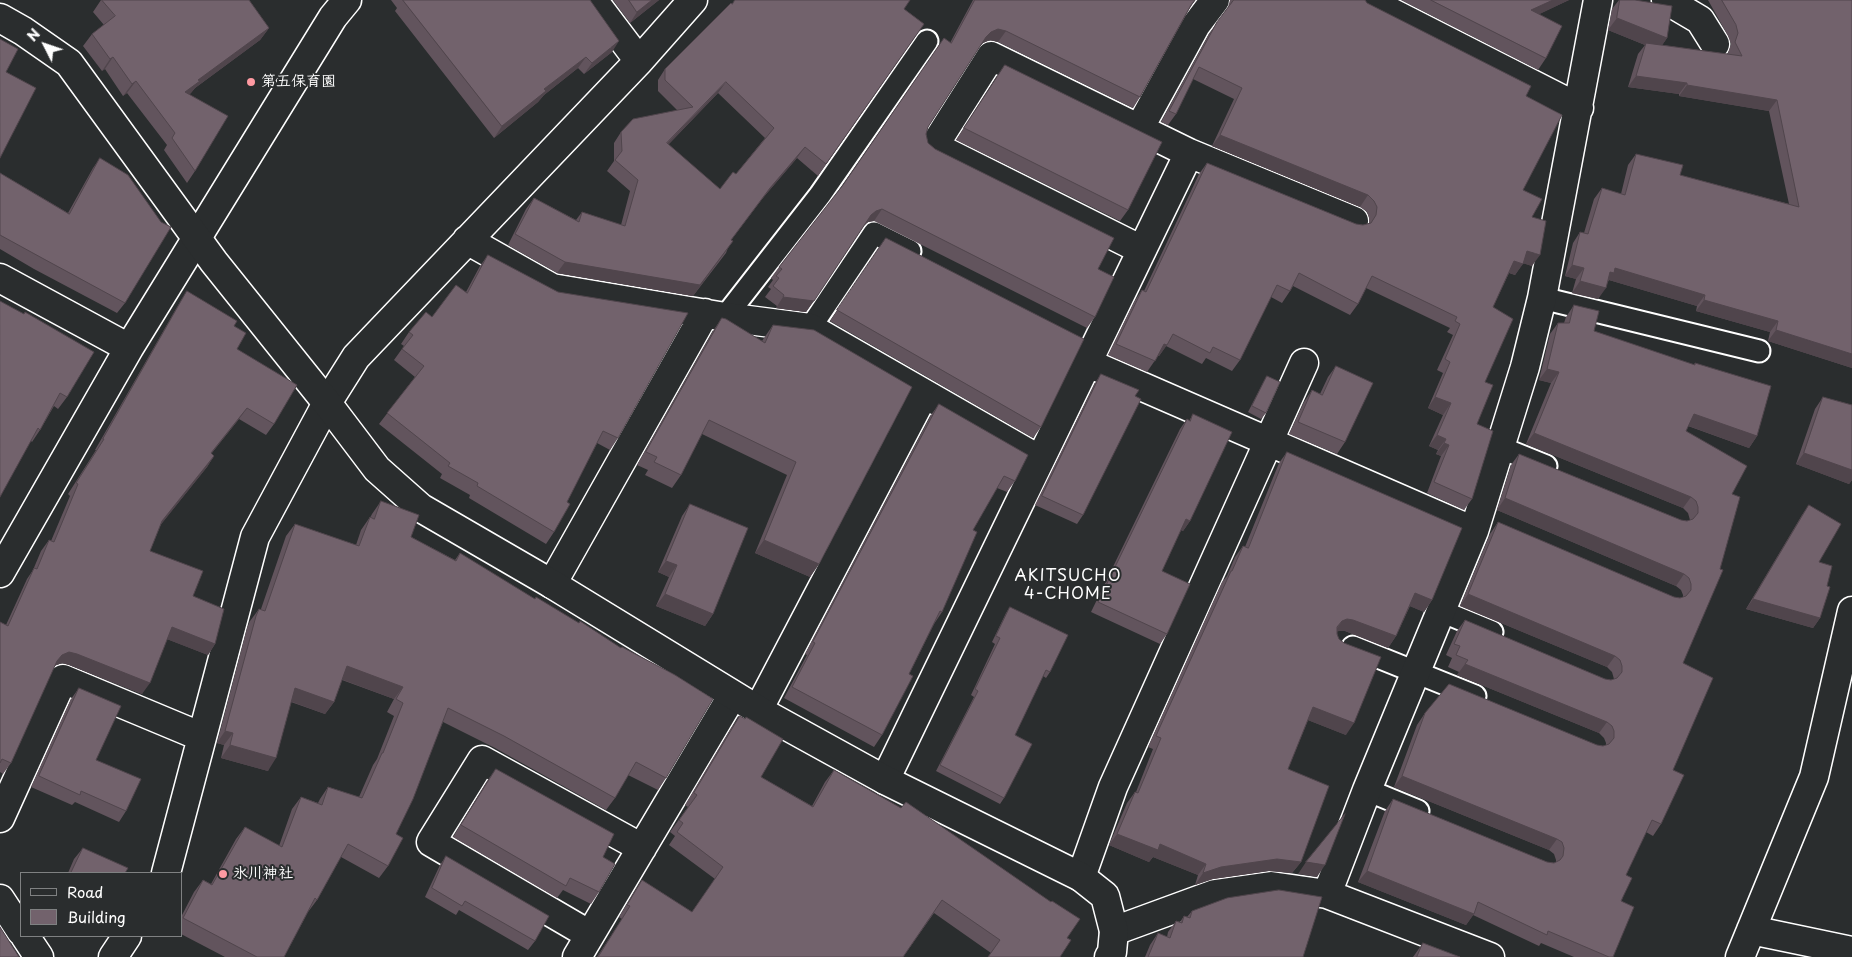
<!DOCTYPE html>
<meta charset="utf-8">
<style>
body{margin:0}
#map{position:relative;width:1852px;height:957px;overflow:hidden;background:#2a2d2e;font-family:"Playpen Sans",sans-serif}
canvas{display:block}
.legend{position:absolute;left:20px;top:872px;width:162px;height:65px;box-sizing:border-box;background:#2a2d2e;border:1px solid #7f8182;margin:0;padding:6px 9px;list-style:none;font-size:15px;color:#fff}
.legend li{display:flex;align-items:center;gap:10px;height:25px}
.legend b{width:25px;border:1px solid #7f8182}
.north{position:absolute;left:20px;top:20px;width:50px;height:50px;-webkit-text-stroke:4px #2a2d2e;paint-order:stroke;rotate:311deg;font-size:14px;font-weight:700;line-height:20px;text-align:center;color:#fff}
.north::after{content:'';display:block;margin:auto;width:18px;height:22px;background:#fff;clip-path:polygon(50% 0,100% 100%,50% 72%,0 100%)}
</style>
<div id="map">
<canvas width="1852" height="957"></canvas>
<ul class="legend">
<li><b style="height:6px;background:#2a2d2e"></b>Road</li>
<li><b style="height:14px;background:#72626c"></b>Building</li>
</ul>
<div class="north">N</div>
</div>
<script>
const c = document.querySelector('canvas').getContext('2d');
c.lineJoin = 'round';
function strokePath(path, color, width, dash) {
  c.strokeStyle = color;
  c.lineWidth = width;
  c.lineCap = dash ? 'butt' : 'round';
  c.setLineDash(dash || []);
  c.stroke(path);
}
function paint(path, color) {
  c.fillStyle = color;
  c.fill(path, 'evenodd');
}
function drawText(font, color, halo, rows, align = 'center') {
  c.font = font + ' "Playpen Sans","Klee One",sans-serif';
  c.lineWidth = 4;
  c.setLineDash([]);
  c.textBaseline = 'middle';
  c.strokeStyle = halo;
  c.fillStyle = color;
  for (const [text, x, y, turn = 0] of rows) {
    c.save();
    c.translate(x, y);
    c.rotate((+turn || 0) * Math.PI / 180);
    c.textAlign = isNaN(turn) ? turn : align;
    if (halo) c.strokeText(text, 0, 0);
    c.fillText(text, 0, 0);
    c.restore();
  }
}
const lane = new Path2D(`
 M1542,298L1759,351
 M725,317L820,195L927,41
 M810,328L874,233L910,251
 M1499,447L1546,466
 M1441,611L1492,632
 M1353,647L1475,696
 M1367,790L1418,811`);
const street = new Path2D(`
 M593,0L639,61
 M1367,0L1579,108
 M1666,0L1700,20L1715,44
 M1139,129L1196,25L1215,0
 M467,240L552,288L725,317L810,328L1040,460
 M1142,250L934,146L991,56L1189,153L1354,221
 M0,278L129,348
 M1088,363L1474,531
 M0,573L129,348L333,17L347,0
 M552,584L705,313
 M758,710L924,394
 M885,780L1189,153
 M0,818L63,679L202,737
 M166,873L255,537L327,403L356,357L639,61L693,0
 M1081,877L1113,787L1304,363
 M1327,894L1367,790L1474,531L1525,367L1542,298L1598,0
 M0,899L21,931
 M1751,930L1852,951
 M1114,931L1215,894L1271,886L1327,894L1490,957
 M590,935L431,842L482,760L642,848
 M25,936L39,957
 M113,957L127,936
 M577,957L732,696
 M1740,957L1814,777L1852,611`);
const secondary = new Path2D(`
 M0,18L23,31L69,63L214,262L327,403L377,469L421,508L552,584L758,710L885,780L1081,877L1105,896L1114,931L1112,952L1109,957`);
const wall = new Path2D(`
 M101,0H249L269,28L260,40L195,88L189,95L195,171L187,183L164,150L167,145L127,93L123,96L105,69L102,71L83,46L92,34L104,25L93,12Z
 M391,0H590L612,52L584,74L578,68L544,95L538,102L494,138L395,11L397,8Z
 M613,0H659L630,23Z
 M973,0H1195L1190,8L1140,97L1133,108L998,42L990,40L983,43L980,46L928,127L926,134L928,143L935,149L1098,269L1095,317L1087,328L874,221L868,222L864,225L806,312L776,308L777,306L765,297L771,289L768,287L773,280L771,278L779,267L842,187L950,43Z
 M1230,0H1365L1367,3L1526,96L1523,190L1532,217V266L1523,263L1515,275L1509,273L1493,307L1485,382L1477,424L1472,499L1464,510L1427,493L1441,456L1436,454L1438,450L1429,446L1443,415L1428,408L1443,373L1437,370L1453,335L1447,332L1450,328L1366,288L1358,304L1350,315L1293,286L1290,291L1282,303L1271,297L1240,360L1232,371L1206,358L1202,364L1166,346L1159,356H1158L1147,372L1108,355L1134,302L1142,290L1144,291L1199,174L1207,163L1356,224L1363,225L1369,223V218L1367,212L1360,207L1212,146L1234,99L1193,79L1176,114L1168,125L1161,122L1209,34L1228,7Z
 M1401,0H1569L1539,14L1546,58L1538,70Z
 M1619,0H1635L1667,38L1662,45L1728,54V53L1731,44L1728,36L1708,0H1852V368L1768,341L1770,332L1696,311L1697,306L1609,280L1598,299L1572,293L1576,279L1565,276L1573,243L1580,232L1584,233L1594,199L1602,188L1621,194L1628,165L1636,154L1680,175L1789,204L1769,111L1679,96V94L1628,87L1638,54L1645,45L1608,30L1612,9Z
 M732,4L904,9L924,24L818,176L797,158L762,199L731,240L726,253L693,296L557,273L508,245L526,209L534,198L576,220L582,212L621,225L630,191L607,171L614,161V143L621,132L677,110L658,91V80L665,69ZM718,93L765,138L736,174L720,189L668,145Z
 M1005,65L1128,210L1120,221L956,140Z
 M100,158L125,303L117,313L34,269L0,249V173L68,213L93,168Z
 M886,238L1041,427L1033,438L830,321Z
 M488,255L618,438L610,450L597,443L567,502L554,532L546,544L469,498L470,495L440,478L442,474L379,424L415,377L394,360L404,346L401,344L409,332L432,317L466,292L480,266Z
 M187,291L234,326L237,349L274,424L266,435L239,419L211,454L214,456L207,467L161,524L150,551L193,596L215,644L208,655L167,639L142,694L69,665L62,663L54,666L11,763L3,774L0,772V622L6,625L27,579L33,570L41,551L49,540L51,541L70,496L68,494L96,450H95L180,302Z
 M0,301L67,397L58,409L54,406L40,430L32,442L31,441Z
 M1574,305L1594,331L1694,365L1695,363L1757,436L1749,448L1688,426L1686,431L1732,494L1683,663L1673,770L1661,824L1653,836L1646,832L1626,875L1613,957H1574L1541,943L1539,946L1473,915L1466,925L1358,882L1385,811L1393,799L1547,862L1554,863L1556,862V860L1554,854L1549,850L1394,787L1417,725L1425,713L1597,745L1603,746L1606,745V743L1604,738L1599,733L1457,675L1459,672L1448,667L1452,658L1446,655L1457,631L1465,620L1605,679L1611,680L1614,679L1612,672L1607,667L1460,606L1490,534L1498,522L1674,597L1680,598L1683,597V595L1681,590L1676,586L1497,510L1511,465L1519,454L1681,520L1687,521L1690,520L1688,513L1683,508L1526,444L1551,383L1539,380L1550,334L1558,323H1564L1566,317Z
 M722,318L762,341L764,338L773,325L819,564L810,577L755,553L787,475L702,434L681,475L672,488L645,475L648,470L637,465L713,331Z
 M1336,366L1345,442L1337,454L1289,434L1304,402L1312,390L1320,394L1328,377Z
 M1101,374L1135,396L1083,515L1077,524L1035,505L1095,383Z
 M1267,376L1266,413L1261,419L1248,412L1263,383Z
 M1823,397L1852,405V480L1849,484L1796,464L1815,409Z
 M939,404L1015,481L1007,492L997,488L973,530L942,612L934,624L909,674L882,735L874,747L784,698L807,655L805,654L931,415Z
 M1193,414L1190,521L1183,531L1181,530L1162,571L1167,634L1160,644L1091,612L1180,429L1187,419L1189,421Z
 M1287,452L1432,600L1424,612L1410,606L1396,636L1388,648L1345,631H1337L1346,735L1308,720L1288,769L1301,862L1292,873L1269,871L1213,879L1195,885L1198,875L1153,857L1149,862L1109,845L1127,803L1135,792H1136L1153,749L1148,747L1222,582L1227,576L1235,557L1243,546L1245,547L1279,463Z
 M381,501L411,537L455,560L460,553L666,778L658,790L628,775L615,798L606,810L495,748L443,722L396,834L388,866L379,878L341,857L317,900L308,912L284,957H225L181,934V917L194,892L203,880L211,884L236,839L245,827L279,846L292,809L301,797L318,803L320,799L328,787L359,797L373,765L377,759L394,716L387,712L394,699L342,680L334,702L325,714L291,702L268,771L221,758L224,745L217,743L247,628L250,621L259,609H261L286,536L295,524L356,545L361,530L370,517V518L372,514Z
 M690,504L713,614L705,626L656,606L669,577L658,572L682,516Z
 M1809,505L1819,562L1827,586L1820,618L1813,628L1746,609L1802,515Z
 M1010,607L1050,672L1046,678L1043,676L1015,735L1004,798L1000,804L936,771L974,697L971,695L995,644L992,642L1006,613Z
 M79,688L96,760L126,811L119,822L75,802L72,805L31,787L71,699Z
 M740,716L761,777L812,806L825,782L834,770L1051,902L1080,919L991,953L934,913L903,957H597L622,919L619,917L634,892L642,880L692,912L715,879L669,845L675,836L670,832L688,807L685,805L731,728Z
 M496,769L603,857L599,892L591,904L563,890L557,898L453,837L487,781Z
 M83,848L125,873H68L74,859Z
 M446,856L535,941L528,950L459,910L456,915L425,897L440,865Z
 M1192,911L1303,957H1145L1150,945L1158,933L1167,937L1168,932L1176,921L1180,922L1184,916L1187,917Z
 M1423,943L1460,957H1413Z`);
const shadedWall = new Path2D(`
 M652,0H659L630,23L637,12Z
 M1553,0H1569L1523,22L1531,10Z
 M1617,18L1667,38L1659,50L1646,43L1645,45L1608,30Z
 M269,28L260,40L195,88L191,93L177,105L185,92L198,80Z
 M998,29L1006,31L998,42L990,40L983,43L978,48L986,37L991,32Z
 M619,41L612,52L584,74L592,63Z
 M113,57L105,69L102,71L110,59Z
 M586,57L578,68L544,95L538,102L494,138L502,126L544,89Z
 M1636,76L1687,83L1679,94L1628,87Z
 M136,81L127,93L123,96L132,84Z
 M726,82L718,93L659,154L667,143Z
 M1687,85L1777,100L1769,111L1679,96Z
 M1220,135L1368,195L1360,207L1212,146Z
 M805,147L797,158L762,199L723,251L770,188Z
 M882,209L874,221L868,222L864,226L871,215L876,211Z
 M733,241L693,296L557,273L565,262Z
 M1527,251L1540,255L1532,266L1519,262Z
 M1514,261L1523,264L1515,275L1507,272Z
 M1572,265L1584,268L1576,279L1565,276Z
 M1615,268L1705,295L1697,306L1609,280L1606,284L1610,272Z
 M1580,281L1606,288L1598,299L1572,293Z
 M783,297L814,301L806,312L776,308Z
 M1704,300L1778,321L1770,332L1696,311Z
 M1776,330L1852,354V368L1768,341Z
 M1164,344L1167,345L1159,356L1156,355Z
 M1547,369L1559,372L1551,383L1539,380Z
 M1435,397L1451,403L1443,415L1428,408Z
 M247,408L239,419L203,464L211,453Z
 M1694,414L1757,436L1749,448L1686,425Z
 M1534,433L1691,497L1683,508L1526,444Z
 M1437,435L1446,439L1438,450L1429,446Z
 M1444,443L1449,445L1441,456L1436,454Z
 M1804,453L1852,470V480L1849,484L1796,464Z
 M214,456L207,467L155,532L162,521Z
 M1505,498L1684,574L1676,586L1497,510Z
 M1186,519L1190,521L1183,531L1179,529Z
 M764,540L819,564L810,577L755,553Z
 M666,561L677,565L669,577L658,572Z
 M1415,593L1432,600L1424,612L1407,605Z
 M665,594L713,614L705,626L656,606Z
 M1468,594L1615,656L1607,667L1460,606Z
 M1753,599L1820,618L1813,628L1746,609Z
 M1347,619L1353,620L1396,636L1388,648L1345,631H1339L1334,633L1342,621Z
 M172,627L215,644L208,655L164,638Z
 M69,652L77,654L150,683L142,694L69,665L62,663L54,666L57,661L62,655Z
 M1465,664L1607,722L1599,733L1457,675Z
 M347,666L403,687L394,699L338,678Z
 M295,688L334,702L325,714L287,700Z
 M1313,707L1354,723L1346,735L1305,719Z
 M225,731L233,733L224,745L217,743Z
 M230,745L276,758L268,771L221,758Z
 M1402,776L1557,839L1549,850L1394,787Z
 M1117,834L1160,844L1206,864L1198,875L1153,857L1149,862L1109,845Z
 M1277,859L1301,862L1292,873L1269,871L1213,879L1195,885L1203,873L1221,867Z
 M1306,862L1325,865L1317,877L1298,874Z
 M1367,871L1474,914L1466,925L1358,882Z`);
const building = new Path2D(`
 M102,0H249L269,28L198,80L200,81L185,92L228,116L195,171L172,138L175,133L136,81L132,84L113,57L110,59L92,34L115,16Z
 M403,0H590L619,41L592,63L586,57L544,89L546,91L502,126Z
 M629,0H652L637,12Z
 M735,0H910L904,9L924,24L826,164L805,147L770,188L731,240L733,241L700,285L565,262L515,234L534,198L579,222L582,212L625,226L638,180L615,160L622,151L621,132L633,119L693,107L665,80V69L731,3L732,4ZM726,82L774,128L736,174L733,172L720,189L667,143Z
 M975,0H1195L1191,5L1140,97L1006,31L998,29L991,32L986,37L928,127L926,134L928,143L935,149L1114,238L1098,269L1114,277L1095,317L882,209L876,211L871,215L814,301L783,297L784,295L773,286L779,278L776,276L782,269L779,267L843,185L944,38L951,43Z
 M1234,0H1365L1367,3L1531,86L1526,96L1562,115L1523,190L1542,199L1532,217L1546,221L1540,255L1527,251L1523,264L1514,261L1493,307L1513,319L1485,382L1493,385L1477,424L1493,431L1472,499L1434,482L1449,445L1444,443L1446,439L1437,435L1451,403L1435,397L1450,362L1445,359L1460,324L1455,321L1457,317L1372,276L1358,304L1299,273L1290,291L1277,285L1240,360L1213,347L1210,353L1173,334L1167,345L1164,344L1155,361L1116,344L1142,290L1146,292L1207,163L1356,224L1363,225L1371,223L1376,215L1377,207L1374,201L1368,195L1220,135L1242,88L1199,67L1176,114L1169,111L1217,22Z
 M1431,0H1553L1531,10L1562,26L1546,58Z
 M1620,0H1635L1672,6L1667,38L1617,18Z
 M1722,0H1852V354L1776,330L1778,321L1704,300L1705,295L1615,268L1614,273L1610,272L1606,288L1580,281L1584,268L1572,265L1580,232L1588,234L1602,188L1625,195L1636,154L1683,165L1680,175L1799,207L1777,100L1687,85V83L1636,76L1646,43L1742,56L1735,42L1738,33L1736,25Z
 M0,39L18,49L6,72L36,88L0,158Z
 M1005,65L1162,142L1128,210L964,128Z
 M100,158L128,175L161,222L171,227L125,303L42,258L0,235V173L69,214Z
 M886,238L1084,339L1041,427L837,310Z
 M488,255L558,292L688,313L618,438L603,431L567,502L570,504L554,532L477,486L478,483L448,466L450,463L387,413L424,366L402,349L413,335L409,332L426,312L432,317L456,285L467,293Z
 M187,291L237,321L234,326L246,333L237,349L297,385L274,424L247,408L211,453L214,456L162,521L150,551L203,571L193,596L224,609L215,644L172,627L150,683L77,654L69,652L62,655L57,661L11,763L2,759L0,763V622L8,626L34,568L37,569L49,540L54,542L78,484L76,483L104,439H103Z
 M0,301L24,314L25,312L94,352L67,397L60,393L40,430L38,428L0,497Z
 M1574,305L1599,311L1594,331L1695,365V363L1771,386L1757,436L1694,414L1686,431L1747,466L1732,494L1740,497L1720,569L1723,570L1683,663L1713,678L1673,770L1684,775L1661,824L1652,820L1626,875L1632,878L1621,901L1634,907L1613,957H1609L1548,931L1547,935L1478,902L1474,914L1367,871L1393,799L1547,862L1554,863L1560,860L1563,856L1564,848L1562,842L1557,839L1402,776L1425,713L1449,684L1597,745L1603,746L1609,744L1614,738V731L1612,726L1607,722L1465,664L1468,660L1456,655L1460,646L1454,644L1465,620L1605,679L1611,680L1617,678L1622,672V666L1620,660L1615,656L1468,594L1498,522L1674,597L1680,598L1686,596L1691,590V584L1689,578L1684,574L1505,498L1519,454L1681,520L1687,521L1693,519L1698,513V507L1696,501L1691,497L1534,433L1559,372L1547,369L1558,323H1569Z
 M722,318L726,319L765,343L773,325L814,330L912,387L819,564L764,540L796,462L709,420L681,475L654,462L657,457L646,452Z
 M1336,366L1373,383L1345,442L1298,422L1312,390L1322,395Z
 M1101,374L1139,390L1135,396L1141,399L1083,515L1042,496Z
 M1267,376L1280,382L1266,413L1252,406Z
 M1823,397L1852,405V470L1804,453Z
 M939,404L1028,455L1015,481L1004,476L973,530L977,532L942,612L940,611L909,674L913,676L882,735L792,687L815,643L813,642Z
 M1193,414L1232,432L1190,521L1186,519L1162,571L1190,584L1167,634L1098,602L1187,419L1190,421Z
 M1287,452L1462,528L1432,600L1415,593L1396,636L1353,620L1347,619L1342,621L1337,627V634L1339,639L1344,643L1381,657L1354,723L1313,707L1288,769L1329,786L1301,862L1277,859L1221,867L1203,873L1206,864L1160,844L1158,850L1117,834L1135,792L1138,793L1161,738L1156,736L1159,729L1231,571H1232L1243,546L1248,548Z
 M381,501L419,515L411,537L456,561L460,553L535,599L536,597L579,623L580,621L621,648L622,647L675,675L713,699L666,778L636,762L615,798L504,736L448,708L413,799L396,834L403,838L388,866L348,844L317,900L315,898L284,957H257L183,918L203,880L212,885L245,827L282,847L301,797L322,805L328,787L362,798L382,753H383L403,703L396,699L403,687L347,666L334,702L295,688L276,758L230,745L233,733L225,731L256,616L259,609L265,611L295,524L359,546L370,517L374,519Z
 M690,504L748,528L713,614L665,594L677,565L666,561Z
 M1809,505L1841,524L1819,562L1832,566L1827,586L1830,587L1820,618L1753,599Z
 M1010,607L1068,635L1050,672L1046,670L1015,735L1032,744L1004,798L940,765L978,691L975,689L1000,638L996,636Z
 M79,688L121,706L96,760L141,779L126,811L81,791L80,795L39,776Z
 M740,716L745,719L746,717L783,739L761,777L813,807L834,770L901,808L906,802L1051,902L1052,901L1080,919L1067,938L1071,940L1060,957H988L1000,940L942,900L903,957H598L630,906L627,905L642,880L692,912L723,867L677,832L683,823L679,820L697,795L694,793Z
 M496,769L614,834L603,857L615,864L599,892L570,878L566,886L461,825Z
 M1345,814L1325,865L1306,862Z
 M83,848L128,868L125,873H71Z
 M446,856L549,916L535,941L465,901L462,906L432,888Z
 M1279,890L1322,897L1303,957H1148L1158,933L1170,938L1176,921L1182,923L1184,916L1190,918L1192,911L1227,898Z
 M0,927L19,957H0Z
 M1423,943L1460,957H1417Z`);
const markers = [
 [251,82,5,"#ff9aa2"],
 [223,874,5,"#ff9aa2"]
];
const poiNames = [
 ["第五保育園",261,82],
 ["氷川神社",233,874]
];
const neighbourhoodNames = [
 ["AKITSUCHO",1068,577],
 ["4-CHOME",1068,595]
];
strokePath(lane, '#fff', 25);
strokePath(street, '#fff', 31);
strokePath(secondary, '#fff', 31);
strokePath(lane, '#2a2d2e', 21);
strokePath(street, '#2a2d2e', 28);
strokePath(secondary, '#2a2d2e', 28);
paint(wall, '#62545d');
paint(shadedWall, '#50454c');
paint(building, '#72626c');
strokePath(building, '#50454c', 1);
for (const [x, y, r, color] of markers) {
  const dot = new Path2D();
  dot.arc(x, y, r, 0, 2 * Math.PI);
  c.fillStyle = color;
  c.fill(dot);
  strokePath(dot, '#2a2d2e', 2);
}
drawText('bold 15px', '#fff', '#2a2d2e', poiNames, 'left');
c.letterSpacing = '1px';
drawText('16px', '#fff', '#2a2d2e', neighbourhoodNames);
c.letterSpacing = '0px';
</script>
